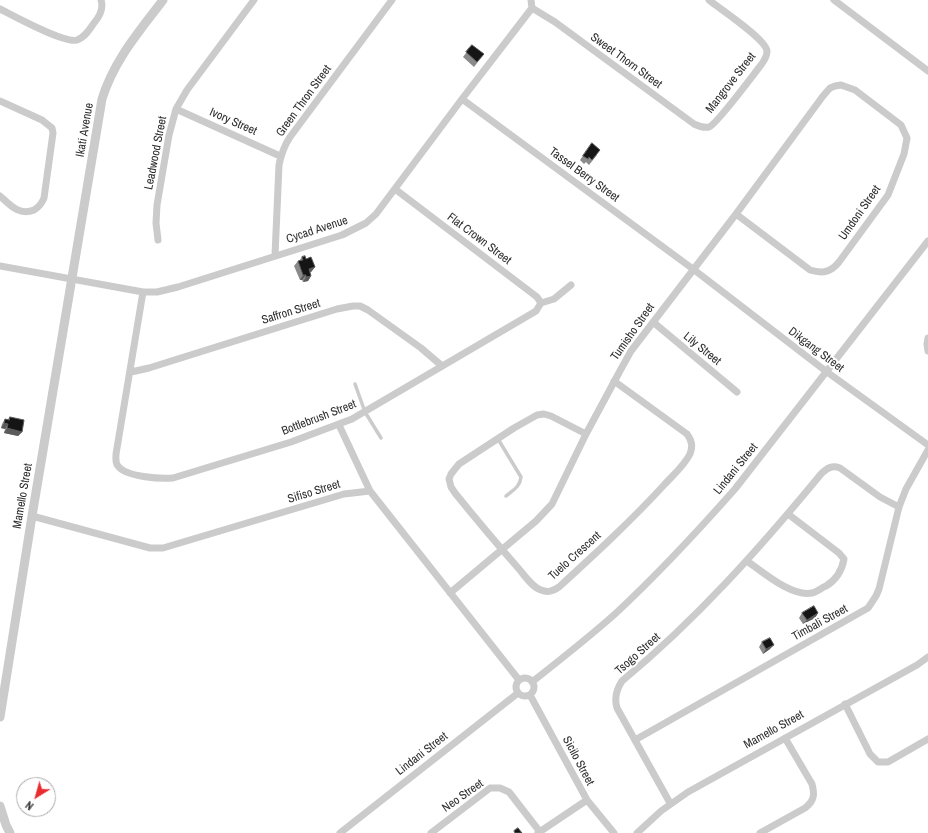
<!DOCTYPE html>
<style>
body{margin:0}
#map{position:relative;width:928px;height:833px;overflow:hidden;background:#fff;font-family:"Archivo Narrow",sans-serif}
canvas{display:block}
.north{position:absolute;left:16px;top:777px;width:40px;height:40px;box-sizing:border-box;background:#fff;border:1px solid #ababab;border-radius:50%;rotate:217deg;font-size:11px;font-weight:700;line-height:16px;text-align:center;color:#2e2e2e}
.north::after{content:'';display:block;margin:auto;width:14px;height:18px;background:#e92c2f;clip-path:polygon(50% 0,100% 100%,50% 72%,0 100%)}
</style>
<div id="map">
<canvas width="928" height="833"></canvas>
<div class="north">N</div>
</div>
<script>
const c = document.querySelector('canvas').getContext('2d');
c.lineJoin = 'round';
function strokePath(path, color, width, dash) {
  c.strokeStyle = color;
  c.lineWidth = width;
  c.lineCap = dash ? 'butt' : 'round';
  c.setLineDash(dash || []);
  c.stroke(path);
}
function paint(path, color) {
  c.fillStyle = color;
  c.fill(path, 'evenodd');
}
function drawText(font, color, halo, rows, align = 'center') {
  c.font = font + ' "Archivo Narrow",sans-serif';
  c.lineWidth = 4;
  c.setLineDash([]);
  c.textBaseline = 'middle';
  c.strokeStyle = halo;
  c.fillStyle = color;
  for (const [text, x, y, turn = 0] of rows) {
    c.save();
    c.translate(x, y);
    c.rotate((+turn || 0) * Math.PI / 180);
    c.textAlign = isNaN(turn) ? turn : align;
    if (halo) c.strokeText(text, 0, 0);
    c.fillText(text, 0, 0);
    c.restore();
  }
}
const service = new Path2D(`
 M355,384L365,412L381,438
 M498,439L521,477C520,487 513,490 506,496`);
const minor = new Path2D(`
 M834,0L928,71
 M532,8L555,22L694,124C698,126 704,128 709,127C717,124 753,75 761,65C764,61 767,57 767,51C766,39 720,9 709,0
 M0,9C14,16 65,44 77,40C85,37 90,29 94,23C100,16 104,9 101,0
 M462,99L693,269L827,372L928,445
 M0,101L42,120L52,128L53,133L44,198C42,203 39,207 34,210C19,216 10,205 0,196
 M176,109L280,156
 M158,240L156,223L157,205L169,135L176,109L187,90L254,0
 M275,255L279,165C281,155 284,146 290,137L392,0
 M0,266L143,292H157L178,287L342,235L366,223L376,214L462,99L532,8L531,0
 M143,292L116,454C116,459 115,463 118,466C126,477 160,479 173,478L291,442L352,419L531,314L536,311L541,303L537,297L395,189
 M541,303L554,299L571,285
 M653,322L737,392
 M928,338L927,344L928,351
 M131,372L149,368L337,309L353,306H360L368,310L421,348L442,366
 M339,425L370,491
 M586,434L551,416L544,414L537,415L514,428L459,464L451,474L449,479L451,487L455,493C476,519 497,544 519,569C525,576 532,587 541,590C548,593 553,591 559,587C595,554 631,521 664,485C673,475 684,466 690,454C693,446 692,441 687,434L614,381
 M32,516L150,548H163L344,494L370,491L519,680
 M747,561C763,572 791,597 812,593C817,592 821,588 826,586C836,580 842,570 844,559L839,553L788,514
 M450,593L536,521L552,504L586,434L621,369L631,351L736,214L823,96L830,88L835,86L841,85L855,90L901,125L907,138L904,154L888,195L839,262C831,272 823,274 810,270L736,214
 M516 687a9 9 0 1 1 18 0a9 9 0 1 1-18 0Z
 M532,682C560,660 588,638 615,614C657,575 697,532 735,489L928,241
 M530,695L587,800L614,833
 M845,704L870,754L878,762H888L928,739
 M635,740L868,608L876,596L879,589L899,507L906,489L928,450
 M670,803L617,708C614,698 616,690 622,681C696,620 760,548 821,474C827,468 832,465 840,468L880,497L899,507
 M340,833L518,693
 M431,833L490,788H500L509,792L540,832
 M538,833L587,800
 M637,833L661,811L688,792L917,665L928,657
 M760,833L805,808C814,801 815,795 812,784L785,738`);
const tertiary = new Path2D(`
 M0,717L32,516L102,99C114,60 139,32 163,0
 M0,806L6,825L10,833`);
const wall = new Path2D(`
 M472,45L484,54L474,67L463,57Z
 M592,143L597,155L589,165L586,162L584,164L580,160Z
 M302,257L306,259L315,267L311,272H310L311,276L308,281L303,282L302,280H300L294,266L298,261H299Z
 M10,417L22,432L18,436L4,433L5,429L1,428L2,424L5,419H8Z
 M802,613H818L815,618L803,624L799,618Z
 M762,642L770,649L763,654L759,647Z`);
const shadedWall = new Path2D(`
 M315,267L311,272L306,274L309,269Z
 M303,275H306L302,280H300Z
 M311,276L308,281L303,282L306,277Z
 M4,423L8,424L5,429L1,428Z
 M7,428L22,432L18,436L4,433Z
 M818,613L815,618L803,624L807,620Z
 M774,645L770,649L763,654L766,649Z`);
const building = new Path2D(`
 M472,45L484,54L477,62L466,52Z
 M592,143L600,150L592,160L589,157L588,159L583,156Z
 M305,256L306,259L311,257L315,267L309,269L311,276L306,277V275H303L298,261L303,260L302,257Z
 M10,417L24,420L22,432L7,428L8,424L4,423L5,419L9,420Z
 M814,606L818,613L807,620L802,613Z
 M770,638L774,645L766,649L762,642Z
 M518,828L522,833H515L514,831Z`);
const streetNames = [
 ["Sweet Thorn Street",626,61,36],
 ["Mangrove Street",731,83,-52],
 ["Green Thron Street",304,101,-54],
 ["Ivory Street",233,122,24],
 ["Ikati Avenue",85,130,-80],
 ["Leadwood Street",156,153,-79],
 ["Tassel Berry Street",584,175,36],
 ["Umdoni Street",860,213,-55],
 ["Cycad Avenue",317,230,-18],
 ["Flat Crown Street",479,239,37],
 ["Saffron Street",291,312,-17],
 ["Tumisho Street",633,332,-55],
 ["Lily Street",702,349,39],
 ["Dikgang Street",816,350,37],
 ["Bottlebrush Street",319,418,-21],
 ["Lindani Street",736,469,-51],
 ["Sifiso Street",314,492,-17],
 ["Mamello Street",23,496,-80],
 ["Tuelo Crescent",575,556,-42],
 ["Timbali Street",820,623,-29],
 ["Tsogo Street",638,654,-42],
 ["Mamello Street",774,730,-29],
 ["Lindani Street",422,754,-38],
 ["Sicilo Street",578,761,62],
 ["Neo Street",463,796,-35]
];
strokePath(service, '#cbcbcb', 3.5);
strokePath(minor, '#cbcbcb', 7);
strokePath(tertiary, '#cbcbcb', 9);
paint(wall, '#8a8a8a');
paint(shadedWall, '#5b5b5b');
paint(building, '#151515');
strokePath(building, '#5b5b5b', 1);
drawText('12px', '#2e2e2e', '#fff', streetNames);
</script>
